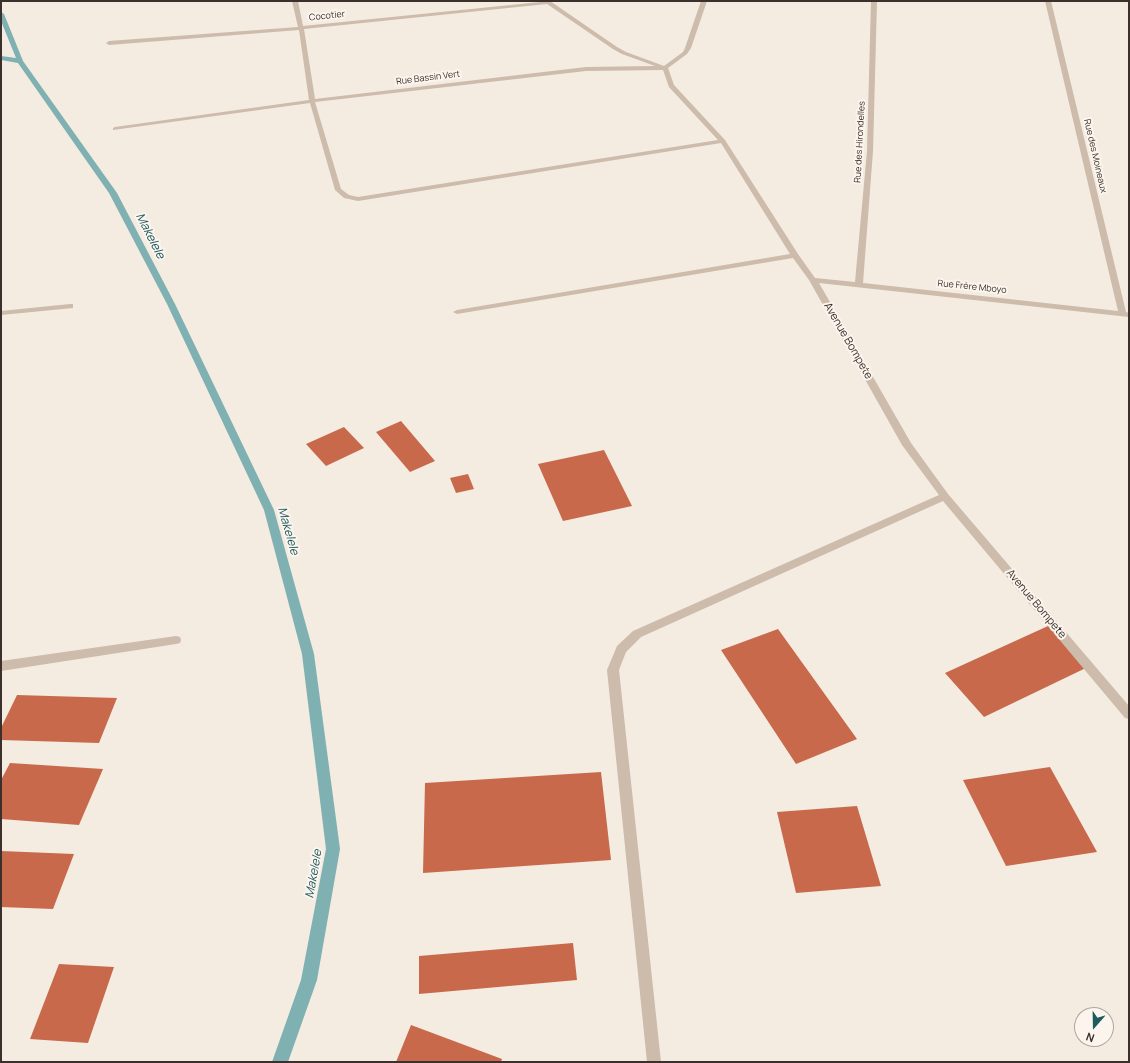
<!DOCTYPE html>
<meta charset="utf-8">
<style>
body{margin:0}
#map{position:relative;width:1130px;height:1063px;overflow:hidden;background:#f4ebe1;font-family:Manrope,sans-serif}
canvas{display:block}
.frame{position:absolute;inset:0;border:2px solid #3b302b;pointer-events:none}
.north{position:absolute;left:1074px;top:1007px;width:40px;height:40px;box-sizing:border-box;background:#fbf5ee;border:1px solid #aea6a0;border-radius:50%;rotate:200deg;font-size:11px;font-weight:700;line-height:16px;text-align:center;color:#3b302b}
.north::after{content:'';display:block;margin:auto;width:14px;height:18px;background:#1f5a5e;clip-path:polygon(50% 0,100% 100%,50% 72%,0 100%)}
</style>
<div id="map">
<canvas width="1130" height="1063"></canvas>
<div class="frame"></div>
<div class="north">N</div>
</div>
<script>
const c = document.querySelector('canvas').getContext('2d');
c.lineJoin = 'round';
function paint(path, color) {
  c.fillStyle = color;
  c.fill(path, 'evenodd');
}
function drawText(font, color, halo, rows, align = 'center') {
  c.font = font + ' Manrope,sans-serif';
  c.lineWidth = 4;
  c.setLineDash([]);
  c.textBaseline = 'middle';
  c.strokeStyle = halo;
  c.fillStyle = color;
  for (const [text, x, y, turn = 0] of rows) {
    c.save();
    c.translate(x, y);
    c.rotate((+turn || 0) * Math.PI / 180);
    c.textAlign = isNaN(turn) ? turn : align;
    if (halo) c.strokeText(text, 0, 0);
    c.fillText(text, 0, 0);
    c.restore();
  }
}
const stream = new Path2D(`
 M1,12L4,14L23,61L117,193L175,304L274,510L314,654L340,849L317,980L288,1062H272L301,980L326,849L302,654L264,510L167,304L109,193L18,63L1,60V56L16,58L1,21Z`);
const building = new Path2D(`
 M401,421L435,461L410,472L376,432Z
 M344,427L364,448L326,466L306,444Z
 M604,450L632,506L563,521L538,464Z
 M468,474L474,489L456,493L450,478Z
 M1048,626L1090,666L984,717L945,673Z
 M778,629L857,739L796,764L721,650Z
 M17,695L117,698L99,743L1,740V728Z
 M10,763L103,769L79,825L1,819V780Z
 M1050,767L1097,852L1006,866L963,780Z
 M601,772L611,860L423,873L425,783Z
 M857,806L881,886L796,893L777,812Z
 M1,851L74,854L53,909L1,907Z
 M573,943L577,980L419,994V956Z
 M59,964L114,967L88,1043L30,1039Z
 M411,1025L502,1059L501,1062H396Z`);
const service = new Path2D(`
 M70,304H73V308L1,315V311Z
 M176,636L180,637L181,640L180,643L176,644L1,671V661Z`);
const minor = new Path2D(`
 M292,1H298L303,26L550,1L617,47L626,52L664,66L683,52L685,48L701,1H707L691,48L687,54L668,68L674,85L725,140L798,254L815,278L855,282L867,151L871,1H877L873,151L863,283L1118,311L1045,1H1051L1126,312L1129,313V317L819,283L911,443L948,494L1129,706V719L1125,718L943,501L641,637L626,652L619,670L661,1062H647L607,670L617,646L633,631L939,495L902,445L809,280L793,258L457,314L453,312L457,310L790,254L721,143L358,201L344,198L335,190L310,103L113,130V128L115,127L309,100L299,30L109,45L106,43L109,41L298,27ZM547,4L613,49L622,54L655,66L586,67L315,99L304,29ZM663,70L669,87L718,140L358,197L349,195L341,189L315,102L586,71Z`);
const farStreetnames = [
 ["Cocotier",327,16,-6],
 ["Rue Bassin Vert",428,78,-7],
 ["Rue des Hirondelles",860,142,-87],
 ["Rue des Moineaux",1095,156,77],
 ["Rue Frère Mboyo",972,287,6]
];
const streetNames = [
 ["Avenue Bompete",848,341,60],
 ["Avenue Bompete",1036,604,50]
];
const waterNames = [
 ["Makelele",150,236,63],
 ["Makelele",288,531,74],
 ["Makelele",314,874,-80]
];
paint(stream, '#7fb0b2');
paint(building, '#c8694b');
paint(service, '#cdbbac');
paint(minor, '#cdbbac');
drawText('9px', '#3b302b', '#fbf5ee', farStreetnames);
drawText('11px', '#3b302b', '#fbf5ee', streetNames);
drawText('italic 12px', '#1f5a5e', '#fbf5ee', waterNames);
</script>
